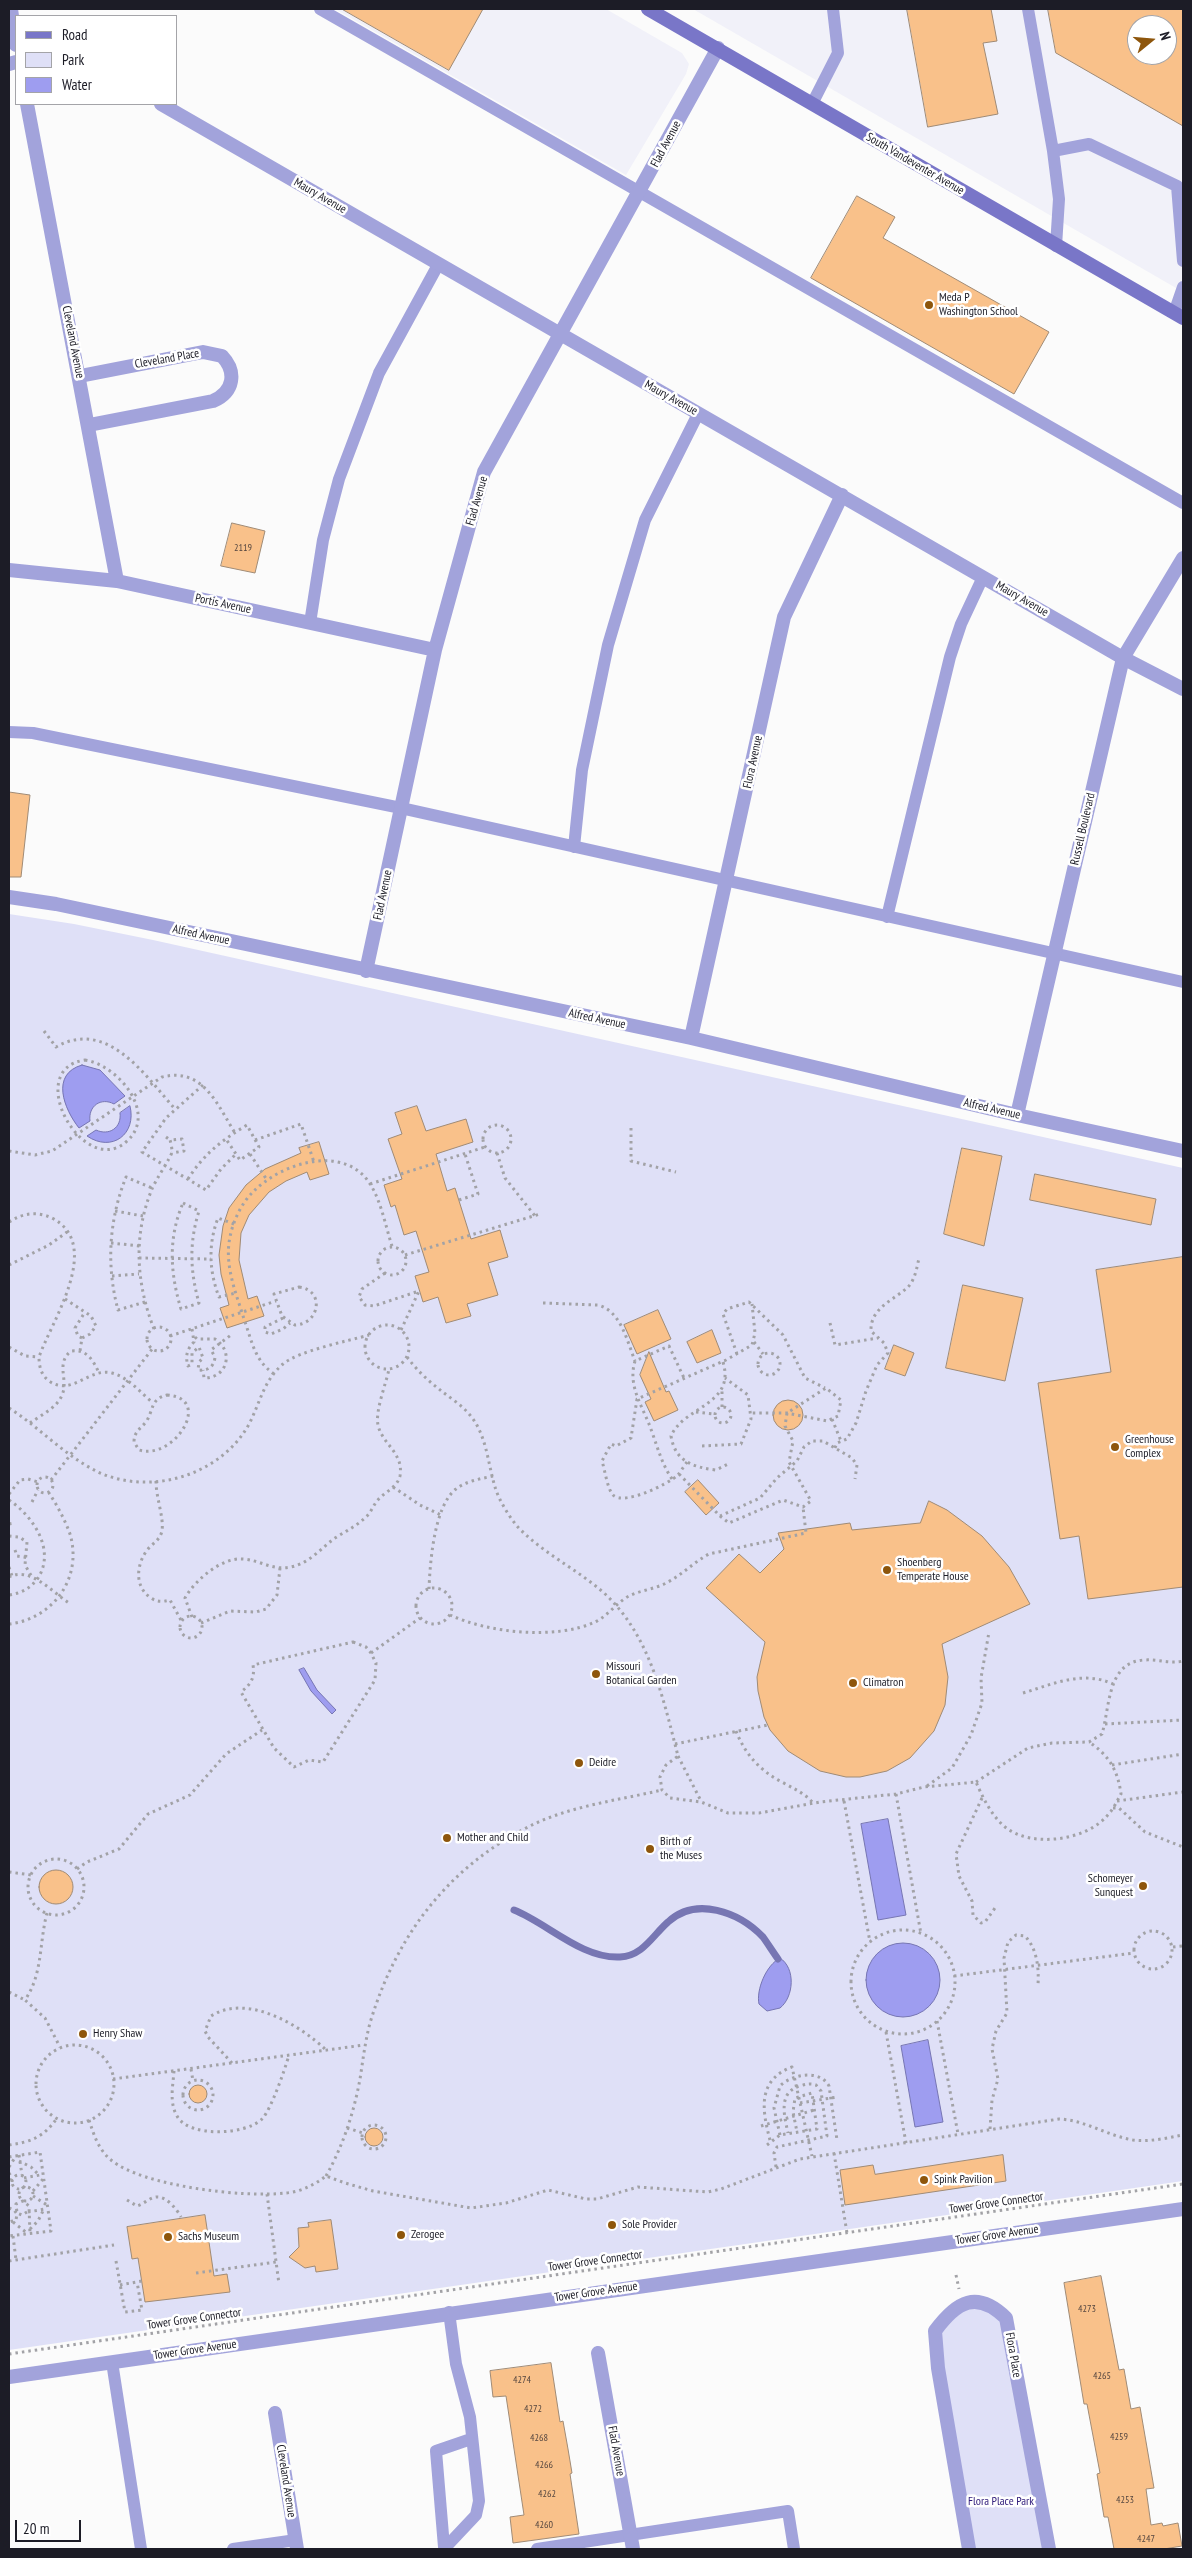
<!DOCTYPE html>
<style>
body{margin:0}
#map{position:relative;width:1192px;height:2558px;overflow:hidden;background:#fbfbfb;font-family:"PT Sans Narrow",sans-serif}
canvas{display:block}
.frame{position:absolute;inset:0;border:10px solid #1c1c26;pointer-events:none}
.legend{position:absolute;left:15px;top:15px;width:162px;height:90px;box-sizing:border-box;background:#fff;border:1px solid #a4a4a8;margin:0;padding:6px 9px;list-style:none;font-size:15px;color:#1c1c26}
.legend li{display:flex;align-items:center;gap:10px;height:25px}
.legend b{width:25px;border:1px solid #a4a4a8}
.north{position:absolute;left:1127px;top:15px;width:50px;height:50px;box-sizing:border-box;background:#fff;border:1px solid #a4a4a8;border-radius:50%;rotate:73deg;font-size:14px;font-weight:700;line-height:20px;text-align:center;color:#1c1c26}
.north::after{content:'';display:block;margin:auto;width:18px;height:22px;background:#8e560c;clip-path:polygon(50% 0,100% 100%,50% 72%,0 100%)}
.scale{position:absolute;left:15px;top:2520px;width:66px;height:22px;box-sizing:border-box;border:2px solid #1c1c26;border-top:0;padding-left:6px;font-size:15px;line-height:18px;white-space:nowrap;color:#1c1c26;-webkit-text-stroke:4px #fff;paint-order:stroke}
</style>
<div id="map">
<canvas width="1192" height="2558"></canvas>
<div class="frame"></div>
<ul class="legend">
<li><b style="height:6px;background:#7976c8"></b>Road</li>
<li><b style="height:14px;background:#dfe0f7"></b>Park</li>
<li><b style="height:14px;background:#9e9df0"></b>Water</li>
</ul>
<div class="north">N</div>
<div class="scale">20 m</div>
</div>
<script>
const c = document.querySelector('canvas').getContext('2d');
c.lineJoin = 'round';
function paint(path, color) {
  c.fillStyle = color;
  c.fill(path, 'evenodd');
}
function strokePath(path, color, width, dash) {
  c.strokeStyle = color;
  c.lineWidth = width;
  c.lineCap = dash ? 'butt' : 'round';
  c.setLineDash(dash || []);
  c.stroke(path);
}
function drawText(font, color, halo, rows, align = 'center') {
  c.font = font + ' "PT Sans Narrow",sans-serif';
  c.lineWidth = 5;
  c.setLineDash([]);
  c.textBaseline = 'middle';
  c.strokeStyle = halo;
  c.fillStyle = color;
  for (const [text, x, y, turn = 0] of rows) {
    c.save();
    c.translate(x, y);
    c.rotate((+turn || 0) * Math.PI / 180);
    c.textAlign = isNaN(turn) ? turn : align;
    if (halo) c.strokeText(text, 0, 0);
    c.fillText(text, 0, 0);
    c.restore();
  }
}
const built = new Path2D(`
 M335,9H606L682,53L689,64L686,74L626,175Z
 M693,9H1183V292ZM1137,25H1167V55H1137Z`);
const green = new Path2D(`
 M9,914L74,924L153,940L1183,1168V2181L9,2350Z
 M976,2301L1006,2318L1049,2549H969L935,2331Z`);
const water = new Path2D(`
 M82,1065L100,1070L125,1096L114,1104C101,1097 88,1106 90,1121L79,1128C64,1109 50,1074 82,1065Z
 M130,1106C137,1134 112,1153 87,1136L96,1130C109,1136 122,1128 120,1113Z
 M304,1668L317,1690L336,1710L332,1714L311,1691L299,1670Z
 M888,1819L906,1915L878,1920L861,1824Z
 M866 1980a37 37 0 1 1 74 0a37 37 0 1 1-74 0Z
 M780,1958C796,1968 794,1997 780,2008L767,2011L759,2004C756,1990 766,1965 780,1958Z
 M928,2040L943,2122L915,2127L901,2046Z`);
const stream = new Path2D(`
 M514,1910C547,1923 582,1959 620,1957C643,1956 653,1935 668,1922C696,1896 739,1912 763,1937C768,1944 773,1952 778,1959`);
const building = new Path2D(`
 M342,9H483L449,70Z
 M907,9H991L997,41L983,43L998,114L928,127Z
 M1048,9H1183V126L1056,53ZM1137,25H1167V55H1137Z
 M857,196L895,217L883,238L1049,332L1014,394L811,278Z
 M232,523L265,531L255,573L221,566Z
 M9,792L30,795L21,877H9Z
 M417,1106L426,1131L466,1119L473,1142L436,1154L447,1191L455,1188L471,1239L500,1230L508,1257L488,1263L498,1295L467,1304L471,1316L446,1323L438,1297L423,1302L415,1276L429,1272L416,1231L404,1235L395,1205L391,1207L384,1185L402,1179L388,1139L402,1134L395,1113Z
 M319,1142L329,1174L310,1180L307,1172L286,1181L269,1192L249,1215L241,1233L239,1260L248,1299L257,1296L264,1316L227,1328L220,1308L229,1305L221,1274L219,1255L223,1226L229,1208L246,1185L265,1169L301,1153L299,1148Z
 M962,1148L1002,1156L984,1246L944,1234Z
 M1035,1174L1156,1199L1151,1225L1030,1200Z
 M1183,1257V1587L1088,1599L1079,1536L1060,1539L1038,1383L1111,1372L1096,1270Z
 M963,1285L1023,1298L1005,1381L946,1368Z
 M658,1310L671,1339L637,1354L624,1325Z
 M712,1330L721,1353L697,1363L687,1342Z
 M894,1345L914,1353L905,1376L885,1369Z
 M649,1352L666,1392L669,1391L678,1410L654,1421L645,1402L651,1399L640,1375Z
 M773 1415a15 15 0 1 1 30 0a15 15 0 1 1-30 0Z
 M698,1480L719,1503L706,1515L685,1492Z
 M929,1501L947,1510L982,1536L1009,1567L1030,1604L942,1644L948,1677L945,1705L934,1731L910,1758L887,1771L860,1777H846L820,1771L788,1751L770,1730L764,1717L758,1691L757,1677L765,1642L706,1588L739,1554L760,1573L784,1549L778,1533L850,1523L852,1530L920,1523Z
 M39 1887a17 17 0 1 1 34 0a17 17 0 1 1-34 0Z
 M189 2094a9 9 0 1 1 18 0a9 9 0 1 1-18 0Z
 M365 2137a9 9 0 1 1 18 0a9 9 0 1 1-18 0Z
 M1003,2155L1006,2181L845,2205L840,2170L873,2165L875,2174Z
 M205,2215L214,2276L227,2274L230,2292L145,2302L138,2258L132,2259L127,2227Z
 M331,2220L338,2269L316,2272L315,2266L305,2268L289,2257L299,2247L298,2228L309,2227L308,2223Z
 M1101,2276L1119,2370L1124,2369L1131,2409L1140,2407L1154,2488L1146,2489L1151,2525L1162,2523L1163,2526L1178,2523L1182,2546L1164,2549H1114L1108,2517H1104L1097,2474L1100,2473L1087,2404H1084L1064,2283Z
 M551,2363L560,2422L563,2421L568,2449L572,2473L570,2474L579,2534L513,2543L510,2517L524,2515L506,2396L493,2397L490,2371Z`);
const path = new Path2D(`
 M44,1031L56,1047C107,1018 145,1075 175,1109
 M85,1060C118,1065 159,1114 126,1142C83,1179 22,1069 85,1060Z
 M203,1085L166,1118L142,1152L206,1190L221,1169L236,1154
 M483 1139a14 14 0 1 1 28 0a14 14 0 1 1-28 0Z
 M631,1128V1161L676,1172
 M166,1137L170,1140
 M255,1140L301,1124L314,1162
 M9,1151L35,1155L52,1151L162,1077C203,1067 217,1104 235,1133
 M497,1153L505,1178L535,1216
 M250,1154L267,1180
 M188,1179C203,1155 222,1140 247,1125L259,1147L240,1160L226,1139
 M370,1184L485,1147
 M459,1200L478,1194L465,1154
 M183,1203L199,1211C189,1243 190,1271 199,1303L181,1309C170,1273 168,1238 183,1203Z
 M115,1211L143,1216
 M9,1222C23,1213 37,1211 52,1218C104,1245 51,1322 39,1357C39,1366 41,1375 49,1381C72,1397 89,1367 112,1373C128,1377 141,1393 153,1403
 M234,1224L218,1218C208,1244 209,1271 219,1297L236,1293
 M111,1243L140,1246
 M378 1261a14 14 0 1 1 28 0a14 14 0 1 1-28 0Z
 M405,1255L540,1214
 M139,1258L211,1259
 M9,1265L49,1245L67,1232
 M385,1273L362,1289L359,1297L365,1305L374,1306L419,1291
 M112,1276L139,1274
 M299,1287C325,1290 320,1324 295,1325L282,1316L274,1294Z
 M65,1299L91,1316L96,1326L90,1334L82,1338L80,1351
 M145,1302L118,1310C106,1265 109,1220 126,1177L152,1188
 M543,1303L598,1305C621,1311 627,1341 635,1361
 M283,1318L265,1327V1332L271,1334L283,1329L290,1323
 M830,1323L835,1345L878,1338
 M365 1347a22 22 0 1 1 44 0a22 22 0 1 1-44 0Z
 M147 1339a12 12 0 1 1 24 0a12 12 0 1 1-24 0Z
 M154,1329C136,1283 133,1235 152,1189C155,1181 171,1157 172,1152C172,1148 171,1143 170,1140L182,1139L184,1151L172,1153
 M192,1329L194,1342C187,1349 185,1356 188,1366L192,1364V1353L199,1347L203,1358L199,1362L198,1370C208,1371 214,1367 215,1357L211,1350L231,1335
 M401,1330L419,1291
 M170,1336L276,1301
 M195,1337L197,1339H215C234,1351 228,1378 204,1378L203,1370
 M82,1338L78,1336L75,1328L85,1312
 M754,1342L763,1354
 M9,1347L25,1356L39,1357
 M758 1364a11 11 0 1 1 22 0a11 11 0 1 1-22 0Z
 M737,1354L723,1314L727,1309L749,1302L783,1335L805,1378L825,1388
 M407,1357C416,1369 427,1380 439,1389C450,1398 464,1406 473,1419C487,1439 488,1464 495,1487C499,1500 508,1515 517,1526C542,1553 577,1569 604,1593C650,1635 663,1698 678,1756L666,1765L660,1777L662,1790L670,1798L701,1802L728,1813H759L820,1802L896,1794L924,1787L976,1782C983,1798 991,1815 1005,1827C1031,1848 1085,1841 1107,1816C1113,1810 1117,1801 1121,1794C1118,1771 1109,1755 1089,1742
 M723,1362C736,1405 684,1406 671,1436C675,1461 692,1467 716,1470L728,1464
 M274,1374C254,1360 252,1341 244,1319C236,1293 224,1265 230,1237C233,1221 242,1202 254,1191C280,1165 335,1146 364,1176C380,1193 385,1225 392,1246
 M167,1395C214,1398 174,1461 139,1450L134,1442C134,1432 140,1429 146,1422C154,1410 150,1399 167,1395Z
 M715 1415a8 8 0 1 1 16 0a8 8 0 1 1-16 0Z
 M722,1407V1389
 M9,1408C39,1427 65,1456 98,1472C150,1496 219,1476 248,1426C260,1404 263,1381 283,1364C298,1351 348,1341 369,1335
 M696,1412L714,1414
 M832,1419L841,1441
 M30,1423C41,1415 57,1408 62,1395C69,1380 55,1364 71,1351C87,1349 93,1360 99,1373
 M702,1446L741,1444L751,1419L748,1395L725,1378
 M835,1448L837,1443L847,1439L856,1423L866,1391L877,1365L888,1353L884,1343L871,1331C870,1308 894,1300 908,1287C915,1280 917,1267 919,1258
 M687,1462C684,1466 681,1471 678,1475C668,1484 624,1506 613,1495C607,1488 605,1470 602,1461L611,1444L616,1446L631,1438L637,1399L726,1360L752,1345L755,1333L752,1304
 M679,1474L720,1516L760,1498L777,1478L797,1461L804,1447L812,1441H823L852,1458L857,1465L855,1479
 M37 1485a8 8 0 1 1 16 0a8 8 0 1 1-16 0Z
 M672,1479C662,1464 658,1449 652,1432C644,1408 627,1387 635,1361L669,1346L684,1378
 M51,1480L153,1348
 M156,1481C156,1498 164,1517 162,1531C160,1540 153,1543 148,1549C136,1564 134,1587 151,1598C157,1602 162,1602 170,1600L182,1622
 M393,1487L420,1505L441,1515
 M9,1494L20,1480L28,1479L38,1482
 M9,1500C33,1516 56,1550 38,1578C30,1589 21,1593 9,1595
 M32,1502L38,1490
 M720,1516L729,1523L783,1500L803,1507L811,1501L789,1462L793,1441L785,1426L787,1413L826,1388L841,1400L838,1416L827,1421L787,1413H751
 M9,1524L15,1523
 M9,1536L19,1537L27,1542L25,1565L32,1577
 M15,1550L17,1556L30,1558
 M9,1567L13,1579
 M9,1577C30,1566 52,1592 69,1603
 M416 1606a18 18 0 1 1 36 0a18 18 0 1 1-36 0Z
 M429,1589C430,1563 434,1506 456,1489C466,1481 480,1479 493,1476
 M450,1615C489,1633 556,1640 595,1622C608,1616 616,1603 629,1596C641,1590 656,1589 668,1582C683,1574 694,1562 709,1554L806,1533L803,1507
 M180 1627a11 11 0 1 1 22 0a11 11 0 1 1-22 0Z
 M192,1617L185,1598C195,1580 222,1557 243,1559C260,1560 273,1571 291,1567C310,1563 321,1548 335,1538C346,1531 357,1526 367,1516C371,1512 373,1506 377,1501C384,1492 397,1488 400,1476C404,1453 382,1444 378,1425C375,1411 386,1384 389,1369
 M201,1623L230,1611L256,1612L266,1609L277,1595L280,1568
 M9,1624C53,1619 83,1578 70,1534C65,1520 57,1505 49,1493
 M353,1642L366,1647L371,1653L376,1663L375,1680L323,1762L309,1760L294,1767L274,1748L241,1692C251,1684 255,1678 253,1665Z
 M371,1653L420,1618
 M1023,1693C1053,1684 1083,1670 1113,1684
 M1105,1724L1183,1720
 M736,1731C745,1754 760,1771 782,1782C794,1789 805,1793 814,1804
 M675,1744L768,1725
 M678,1756L701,1801
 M1112,1765L1183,1754
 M976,1782L1028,1748L1052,1743L1089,1742L1102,1734C1110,1707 1107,1662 1144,1660C1158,1659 1170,1664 1183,1661
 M927,1786L952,1768L971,1735L982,1703L981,1678L989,1632
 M896,1794L921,1934
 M982,1798L956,1854L959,1876L972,1901L973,1915L981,1923L985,1922L995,1908
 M844,1801L870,1942
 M1117,1801L1183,1792
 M1113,1808H1119L1145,1832L1183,1847
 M28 1887a28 28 0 1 1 56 0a28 28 0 1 1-56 0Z
 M77,1869L87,1862L119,1849L148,1814L190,1795L226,1754L262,1730
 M9,1872L31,1875
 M47,1913C39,1943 43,1974 25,2000L45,2018L60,2047
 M851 1982a52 52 0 1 1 104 0a52 52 0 1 1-104 0Z
 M1134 1950a19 19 0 1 1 38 0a19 19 0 1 1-38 0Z
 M1173,1947L1183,1946
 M954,1976L1134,1953
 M9,1992L25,2000
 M937,2021L958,2134
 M886,2032L906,2143
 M36 2084a39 39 0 1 1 78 0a39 39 0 1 1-78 0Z
 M232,2063L208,2037L205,2031L211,2016C247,1993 300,2025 326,2050
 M191,2069L193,2081
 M174,2071C173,2086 169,2102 177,2116C189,2138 246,2135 262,2119C271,2110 285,2069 289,2055
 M113,2079L364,2045
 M183 2095a15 15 0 1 1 30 0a15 15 0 1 1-30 0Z
 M800,2103L837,2097
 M89,2120C94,2135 98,2149 111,2160C142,2186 244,2198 285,2193C301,2192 314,2185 326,2176L345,2183L373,2191L471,2208L506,2203L548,2190L586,2199H597L638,2187L708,2192L721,2189L800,2159L1059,2119C1085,2120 1108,2136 1133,2140C1150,2142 1167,2138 1183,2135
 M362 2137a12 12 0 1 1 24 0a12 12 0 1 1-24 0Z
 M761,2126L814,2110
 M347,2128L363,2133
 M990,2129L992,2100L998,2079L992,2049L996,2031L1007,2013L1004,1958L1008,1942L1016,1935L1025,1936C1037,1949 1039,1967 1038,1985
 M780,2135L774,2108L780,2086C792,2074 820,2069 829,2086L837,2140
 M770,2140C762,2110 757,2080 792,2067L812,2156
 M9,2145C31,2142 44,2137 57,2118
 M767,2145L780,2135L817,2129L812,2093L795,2098L793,2112L797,2132
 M834,2153L847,2233
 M19,2155L22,2175
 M9,2157L40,2152L51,2231L9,2236
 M19,2161L31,2167L39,2175
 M9,2167L16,2156
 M776,2167L774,2153L777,2147L827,2136L821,2091L816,2085C811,2083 806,2084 800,2086C778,2092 784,2115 788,2133
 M9,2173L12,2178L9,2185
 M12 2182a7 7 0 1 1 14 0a7 7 0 1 1-14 0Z
 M326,2176C343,2146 354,2112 360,2079C363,2060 365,2042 370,2023C396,1936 448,1867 530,1826C570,1806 619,1800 662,1790
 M24,2178L40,2175
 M19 2194a7 7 0 1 1 14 0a7 7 0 1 1-14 0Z
 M33,2191L43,2179
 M267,2194L279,2284
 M33,2196L47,2205
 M127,2200L137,2206C144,2204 149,2198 156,2197C166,2196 176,2208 181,2217
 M9,2208L14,2210L17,2214L16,2220L9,2222
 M27,2212L22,2215L17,2213L16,2204L23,2201L29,2206L30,2234
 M28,2212L45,2209
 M13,2222L27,2233
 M30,2229L38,2221L44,2209
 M13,2236L16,2260
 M9,2261L114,2245
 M116,2261L125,2312L142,2310L137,2282
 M196,2273L276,2262
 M956,2275L959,2289
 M120,2285L142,2281
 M9,2354L1183,2184`);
const service = new Path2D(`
 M320,9L1183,503
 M1028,9L1053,151L1059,199L1056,246
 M812,104L838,53L833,9
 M1053,151L1089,144L1177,186L1183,261
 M1174,313L1183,287
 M310,623L323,540L339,479L379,373L438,265
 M9,732L33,733L401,808L1183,982
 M574,847L582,770L608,645L645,520L698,414
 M887,917L950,657L961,624L983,577
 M112,2362L141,2549
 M444,2547L436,2451L471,2439
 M233,2549L296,2540
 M444,2549L476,2515L479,2501L470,2417L456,2364L449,2312
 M537,2549L788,2511L794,2549`);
const minor = new Path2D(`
 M11,9L16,45
 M9,64L16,62
 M27,104L117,581
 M161,104L1123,658L1183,689
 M80,376L203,352L222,356C237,372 234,392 213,401L89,425
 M9,570L117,581L435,650
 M9,897L56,904L691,1038L1017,1115L1183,1151
 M366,971L435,650L484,472L718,48
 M691,1038L784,617L842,495
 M1017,1115L1123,658L1183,558
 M598,2353L633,2549
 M275,2413L297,2549
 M969,2549L938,2368L935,2331C957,2301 977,2290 1006,2318L1049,2549`);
const tertiary = new Path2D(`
 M9,2377L1183,2209`);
const secondary = new Path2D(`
 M648,9L1183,318`);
const markers = [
 [929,305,5,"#8e560c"],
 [1115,1447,5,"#8e560c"],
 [887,1570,5,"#8e560c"],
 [596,1674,5,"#8e560c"],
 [853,1683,5,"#8e560c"],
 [579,1763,5,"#8e560c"],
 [447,1838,5,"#8e560c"],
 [650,1849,5,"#8e560c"],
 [1143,1886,5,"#8e560c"],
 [83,2034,5,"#8e560c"],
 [924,2180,5,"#8e560c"],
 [612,2225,5,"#8e560c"],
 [401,2235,5,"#8e560c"],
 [168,2237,5,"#8e560c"]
];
const numberNames = [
 ["2119",243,548],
 ["4273",1087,2309],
 ["4265",1102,2376],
 ["4274",522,2380],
 ["4272",533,2409],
 ["4259",1119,2437],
 ["4268",539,2438],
 ["4266",544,2465],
 ["4262",547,2494],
 ["4253",1125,2500],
 ["4260",544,2525],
 ["4247",1146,2539]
];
const streetNames = [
 ["Flad Avenue",666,144,-62],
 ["South Vandeventer Avenue",915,164,30],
 ["Maury Avenue",320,196,30],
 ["Cleveland Avenue",73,342,79],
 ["Cleveland Place",167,359,-10],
 ["Maury Avenue",671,398,29],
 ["Flad Avenue",477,501,-74],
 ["Maury Avenue",1022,599,30],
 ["Portis Avenue",223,604,12],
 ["Flora Avenue",753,762,-78],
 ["Russell Boulevard",1083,829,-77],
 ["Flad Avenue",383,895,-78],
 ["Alfred Avenue",201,935,12],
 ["Alfred Avenue",597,1019,12],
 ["Alfred Avenue",992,1109,13],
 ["Tower Grove Connector",996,2203,-8],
 ["Tower Grove Avenue",997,2235,-8],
 ["Tower Grove Connector",595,2261,-8],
 ["Tower Grove Avenue",596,2292,-8],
 ["Tower Grove Connector",194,2319,-8],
 ["Tower Grove Avenue",195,2350,-8],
 ["Flora Place",1013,2355,80],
 ["Flad Avenue",616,2451,80],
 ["Cleveland Avenue",286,2481,81]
];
const poiNames = [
 ["Meda P",939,298],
 ["Washington School",939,312],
 ["Greenhouse",1125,1440],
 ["Complex",1125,1454],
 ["Shoenberg",897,1563],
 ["Temperate House",897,1577],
 ["Missouri",606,1667],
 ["Botanical Garden",606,1681],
 ["Climatron",863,1683],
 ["Deidre",589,1763],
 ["Mother and Child",457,1838],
 ["Birth of",660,1842],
 ["the Muses",660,1856],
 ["Schomeyer",1133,1879,"right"],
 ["Sunquest",1133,1893,"right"],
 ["Henry Shaw",93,2034],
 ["Spink Pavilion",934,2180],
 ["Sole Provider",622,2225],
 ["Zerogee",411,2235],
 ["Sachs Museum",178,2237]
];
const parkNames = [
 ["Flora Place Park",1001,2502]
];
paint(built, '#f1f1f9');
paint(green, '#dfe0f7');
paint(water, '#9e9df0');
strokePath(water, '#7776b3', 1);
strokePath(stream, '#7776b3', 7);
paint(building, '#f9c18a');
strokePath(building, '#a08b76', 1);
strokePath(path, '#a2a2a6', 3, [2.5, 4]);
strokePath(service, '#a2a3db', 12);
strokePath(minor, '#a2a3db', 14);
strokePath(tertiary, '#a2a3db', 14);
strokePath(secondary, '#7976c8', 14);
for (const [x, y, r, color] of markers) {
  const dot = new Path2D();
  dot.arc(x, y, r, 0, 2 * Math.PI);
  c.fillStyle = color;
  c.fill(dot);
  strokePath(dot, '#fff', 2);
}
drawText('10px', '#53453f', null, numberNames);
drawText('12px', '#1c1c26', '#fff', streetNames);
drawText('12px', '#1c1c26', '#fff', poiNames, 'left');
drawText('12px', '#2e1a79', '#fff', parkNames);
</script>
